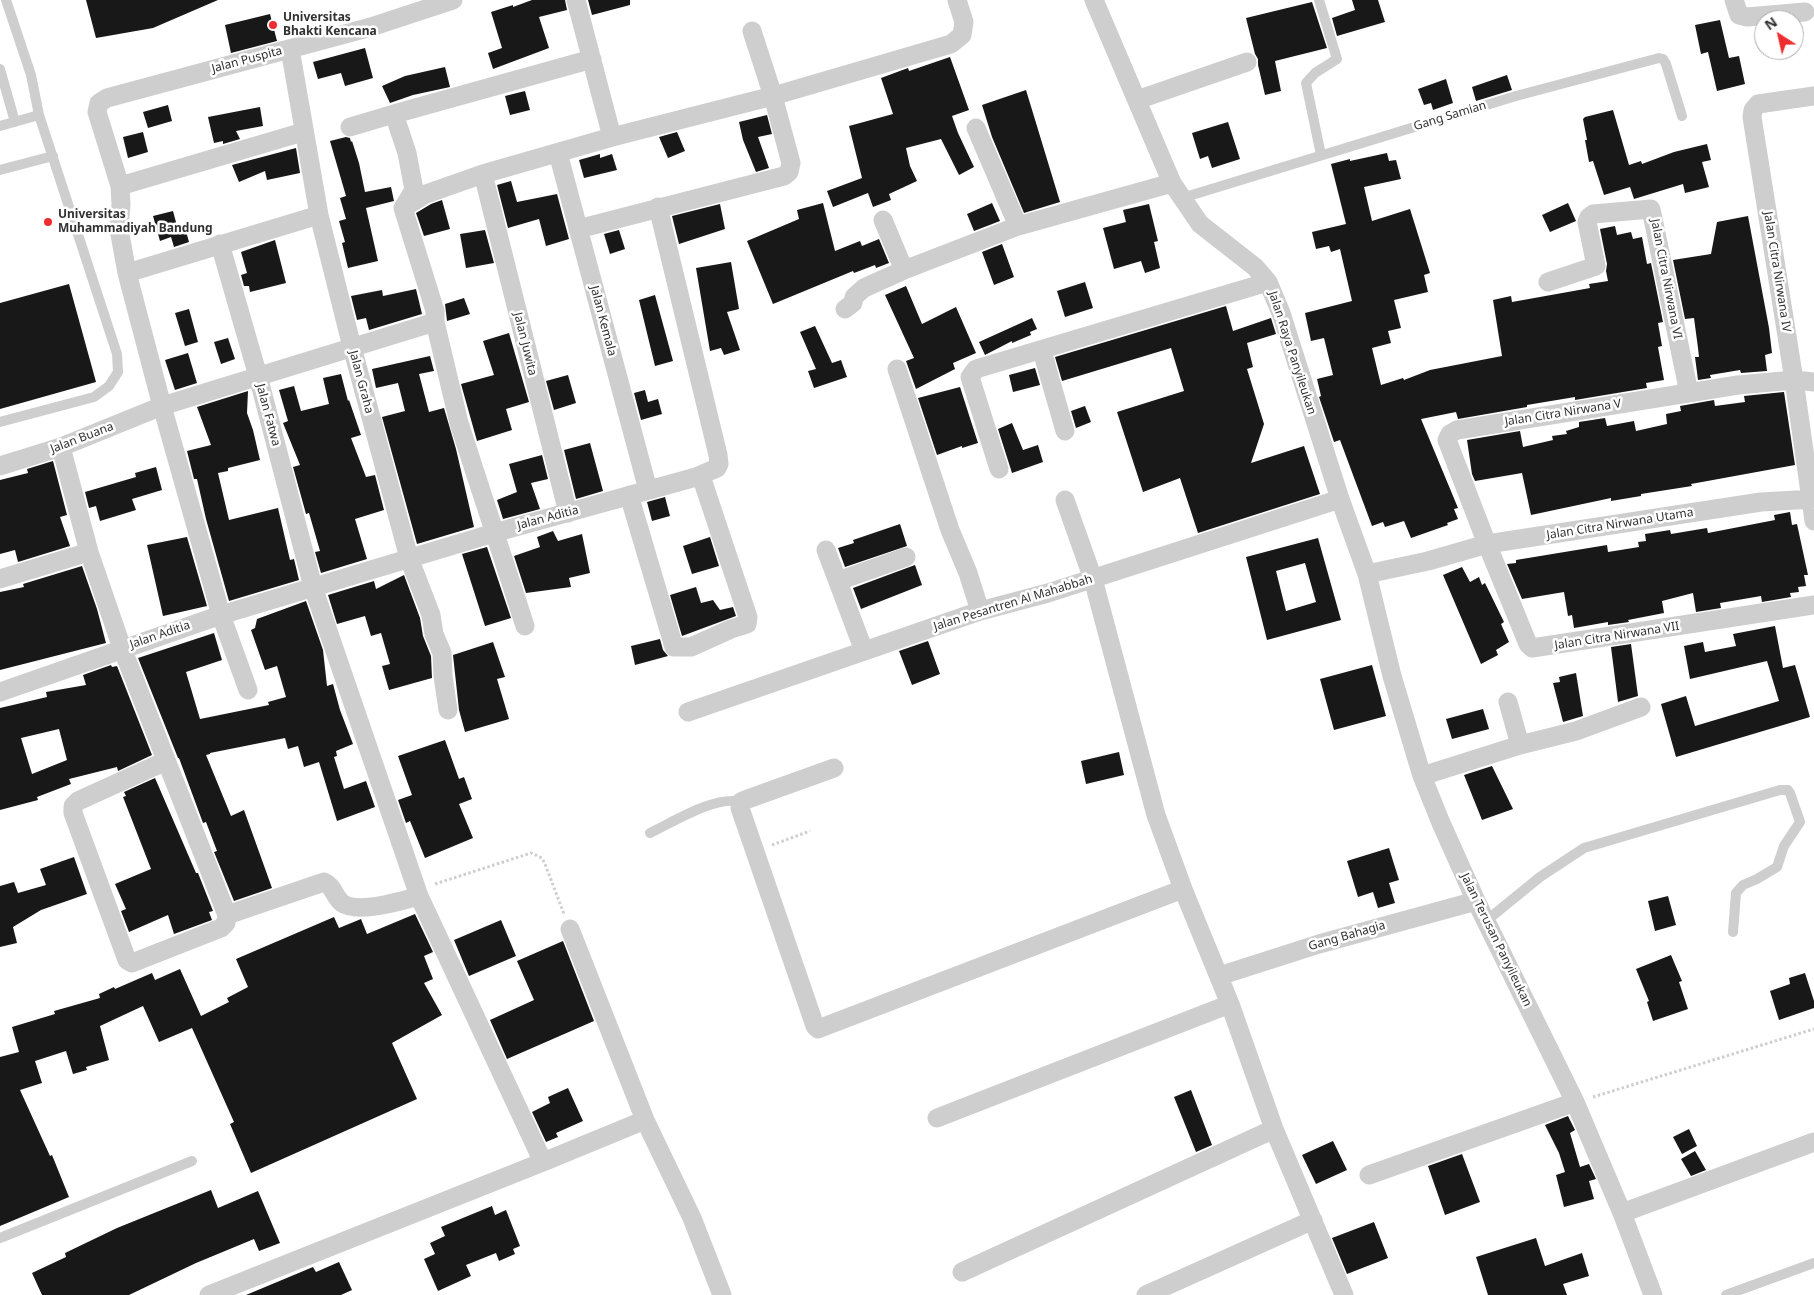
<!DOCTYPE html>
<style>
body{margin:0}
#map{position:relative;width:1814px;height:1295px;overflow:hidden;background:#fff;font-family:"Noto Sans",sans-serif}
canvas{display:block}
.north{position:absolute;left:1754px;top:10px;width:50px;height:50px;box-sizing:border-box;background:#fff;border:1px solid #adadad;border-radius:50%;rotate:325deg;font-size:14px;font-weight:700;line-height:20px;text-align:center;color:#313131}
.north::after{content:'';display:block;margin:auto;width:18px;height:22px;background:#ee2d30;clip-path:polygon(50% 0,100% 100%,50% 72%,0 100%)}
</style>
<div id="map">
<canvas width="1814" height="1295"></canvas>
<div class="north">N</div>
</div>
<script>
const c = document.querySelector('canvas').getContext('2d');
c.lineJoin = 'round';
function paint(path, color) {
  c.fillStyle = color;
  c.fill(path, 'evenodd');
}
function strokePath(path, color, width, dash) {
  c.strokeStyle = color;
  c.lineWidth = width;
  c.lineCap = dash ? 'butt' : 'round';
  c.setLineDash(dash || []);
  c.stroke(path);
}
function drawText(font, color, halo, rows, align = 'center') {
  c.font = font + ' "Noto Sans",sans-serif';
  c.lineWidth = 5;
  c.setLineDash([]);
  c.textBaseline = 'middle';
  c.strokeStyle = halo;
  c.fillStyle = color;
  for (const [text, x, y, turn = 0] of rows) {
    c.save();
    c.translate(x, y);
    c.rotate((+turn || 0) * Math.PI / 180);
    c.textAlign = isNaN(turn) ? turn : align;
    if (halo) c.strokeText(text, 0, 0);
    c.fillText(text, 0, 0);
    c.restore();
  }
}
const building = new Path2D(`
 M86,0H218L153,28L96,38Z
 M532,0H565L567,10L539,17L549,48L493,69L488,53L502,48L491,12L513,5V7Z
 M588,0H630V5L592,15Z
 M1352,0H1378L1385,22L1337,36L1332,18L1355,10Z
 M1312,2L1327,48L1275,61L1281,91L1265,95L1258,65V59L1255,54L1246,18Z
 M270,14L277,41L231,53L225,25Z
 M1720,20L1729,58L1739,56L1745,84L1717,91L1708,52L1701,54L1695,25Z
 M365,48L373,78L345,86L341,73L318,79L313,62Z
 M950,57L969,110L952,116L958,133L974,167L959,175L941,139L906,148L910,166L917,181L889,194L891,200L873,207L868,193L833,207L827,191L862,178L849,126L893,114L881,78L908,68L909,71Z
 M445,67L450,87L413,95L390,103L382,86L405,76Z
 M1507,75L1512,90L1476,101L1472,87Z
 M1446,79L1453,103L1433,110L1431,103L1424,105L1418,89Z
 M1026,90L1060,202L1024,213L992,137L982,105Z
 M525,91L530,110L510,115L505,96Z
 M168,105L172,121L148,128L143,112Z
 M260,107L263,126L236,131L240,139L223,144V141L214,143L208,117Z
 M1613,110L1629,165L1641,161L1642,164L1674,152L1707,144L1711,160L1702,162L1709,187L1685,193L1683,184L1634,199L1630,187L1604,195L1593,161L1589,162L1585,140H1587L1583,119L1585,117Z
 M767,115L772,134L758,137L769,168L756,172L743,140L739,122Z
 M1228,122L1240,159L1212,168L1208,156L1200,159L1192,133Z
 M143,132L148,152L128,158L123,137Z
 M677,132L685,151L668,158L659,137Z
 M346,137L350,138L351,142L352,141L359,163L365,192L391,187L394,201L366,208L378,261L348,268L342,243L345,242L339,221L346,219L340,198L346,196L330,141Z
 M296,148L300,173L267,180L265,171L239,182L232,165Z
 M1387,153L1389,161L1396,160L1401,179L1364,187L1372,221L1410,209L1430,273L1424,275L1428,292L1394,300L1401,328L1388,331L1391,343L1372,348L1381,385L1403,378L1404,380L1430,370L1502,356L1493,300L1511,296L1512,302L1579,290L1590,288L1589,284L1608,281L1606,271L1607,264L1600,229L1615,226L1617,235L1631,232L1633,239L1642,237L1647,264L1651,263L1663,322L1658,323L1662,346L1658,347L1664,380L1646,383L1647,388L1575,400V397L1527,405V407L1458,419L1456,412L1421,419L1458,508L1454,509L1458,519L1447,523L1448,525L1411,538L1404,521L1385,527L1383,522L1372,526L1340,440L1334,442L1319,397L1321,396L1317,379L1333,375L1324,338L1311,341L1305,313L1352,301L1340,249L1331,252L1329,246L1316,249L1312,232L1346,224L1331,164L1350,159V161Z
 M600,154V158L612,154L617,170L584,178L579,160Z
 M511,181L517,202L557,194L569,239L546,246L539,219L508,228L497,185Z
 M442,200L450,229L424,236L416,213L431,204Z
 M823,203L835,251L860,241L862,246L879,239L889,263L876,268L875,265L854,273L853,271L773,304L747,241L799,219L797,210Z
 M992,203L1000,221L974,231L967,214Z
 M1568,203L1576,221L1550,232L1542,215Z
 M720,204L725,229L679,244L672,216Z
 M1149,204L1158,241L1154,242L1160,268L1145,273L1141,261L1114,269L1103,228L1126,222L1123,210Z
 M173,211L177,226L184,224L189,242L174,247L171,237L160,241L153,216Z
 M1748,216L1769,328L1772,353L1765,355L1767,371L1741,373L1740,370L1710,375L1711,378L1698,380L1695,357H1699L1698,348L1694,318L1685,319L1673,260L1711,254L1717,222Z
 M485,230L494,263L466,268L460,234Z
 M619,230L625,249L610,254L604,234Z
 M275,240L286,283L250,292L249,286H244L241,275L247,273L241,252Z
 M1002,244L1014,277L994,285L982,252Z
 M731,262L739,309L727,312L740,350L724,355L721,348L710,351L696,268Z
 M1085,282L1093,308L1065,317L1057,291Z
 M69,284L96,382L0,409V303Z
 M906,286L922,324L956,307L976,353L953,363L955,369L916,389L906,361L914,358L885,295Z
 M416,289L422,314L369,330L366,318L357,320L351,296L382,290L383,296Z
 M655,295L673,361L655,366L639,300Z
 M464,298L470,314L447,321L445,304Z
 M1226,306L1233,331L1271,318L1276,334L1247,343L1253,367L1247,369L1264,424L1251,463L1304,446L1320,494L1198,533L1180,478L1143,492L1117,412L1184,391L1171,348L1062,381L1055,357Z
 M189,309L198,342L185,346L175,313Z
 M1032,318L1037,329L1030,332L1031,335L1012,343V341L985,355L979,342Z
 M815,326L832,363L841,360L847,377L814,388L808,371L816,369L800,332Z
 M509,333L529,402L506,409L512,430L477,441L461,384L494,375L483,341Z
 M228,338L235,359L221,364L214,342Z
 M188,353L197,383L175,390L165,360Z
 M430,356L434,371L419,374L429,412L444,408L456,449L474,527L417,544L382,417L405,411L398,383L376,388L372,369Z
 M1035,368L1040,385L1013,392L1009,375Z
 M341,374L348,401L349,400L361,435L351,438L366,477L375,475L384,510L355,519L367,559L321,573L315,552L320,551L309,513L306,514L293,467L300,465L283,423L288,421L279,390L294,386L301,411L329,404L323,378Z
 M568,375L576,403L554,410L546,381Z
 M960,387L978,443L962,448V446L937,455L918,398Z
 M645,390L648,402L658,399L662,414L641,420L634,393Z
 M248,391L247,413L253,430L260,460L228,468V471L218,473L229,520L278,508L290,560L294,559L299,580L229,601L206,519L197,479H194L187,451L211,445L197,407Z
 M1784,392L1795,465L1691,484L1692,486L1641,494V496L1611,501V498L1531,515L1522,473L1475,481L1472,474L1467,440L1520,431L1523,447L1553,440L1552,436L1567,434L1566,431L1579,427V422L1605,418L1607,426L1634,421L1636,431L1667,424L1666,414L1681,411L1680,406L1714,400L1715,406L1745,402L1744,396Z
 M1085,406L1091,422L1076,428L1071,411Z
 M1012,423L1023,450L1038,445L1043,462L1012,473L998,429Z
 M590,443L603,491L576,499L564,450Z
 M542,455L548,479L531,483L540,509L503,519L497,500L517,492L509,464Z
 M53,461L67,515L60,517L70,546L18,562L15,550L0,554V480L28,473L27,469Z
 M156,467L162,490L132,499L136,510L100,521L96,506L89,508L85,492L136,477L135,473Z
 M665,497L670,516L652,521L647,502Z
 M1790,512L1792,525L1797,524L1808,575H1804L1806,586L1798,587L1799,592L1790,593L1791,597L1762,602L1761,596L1720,603L1721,608L1696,612L1693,593L1662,601L1664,613L1628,620L1629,622L1608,625V622L1574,628L1572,615L1568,616L1564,592L1522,599L1507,564L1516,563V560L1607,545L1608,552L1639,547L1638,542L1646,541L1645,534L1670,530L1671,534L1707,528L1708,533L1775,520L1774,515Z
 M900,524L907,546L845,567L838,548L854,543L853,540Z
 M553,531L558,541L582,534L590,573L569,578L571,587L526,593L514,556L540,547L537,537Z
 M187,537L207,606L163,616L147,545Z
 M710,537L719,566L692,574L683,546Z
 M1318,538L1341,620L1267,640L1246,557ZM1305,563L1316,602L1286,611L1276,571Z
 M487,547L511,618L485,626L462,554Z
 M915,565L922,585L861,609L853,588Z
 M82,566L97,609L106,643L0,670V592L24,587L23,584Z
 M1462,567L1470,582L1479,577L1482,585L1485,583L1504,622L1501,624L1509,642L1496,650L1498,655L1481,664L1443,575Z
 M404,575L420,618L423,636L431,656L432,678L389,690L382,666L390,664L381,633L371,636L365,616L337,624L328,595L374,581L376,589Z
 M696,587L701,603L713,600L720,610L733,607L736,616L682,636L670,595Z
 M306,601L323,650L327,686L333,684L340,710L353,744L336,751L337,756L334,757L344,789L366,781L375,807L337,821L319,762L304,767L298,746L288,749L285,738L210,753V754L206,755L231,816L244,810L272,888L234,901L214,852L217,851L206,822L203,823L179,758H178L138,658L214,633L222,660L186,672L200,719L269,705L268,702L286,697L277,666L265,670L251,630L255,628L257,619Z
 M1775,626L1783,668L1795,665L1810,717L1676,757L1661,704L1686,696L1695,726L1779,701L1767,661L1690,679L1684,646L1703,642L1705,652L1736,646L1733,634Z
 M660,639L663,650L668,656L635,665L631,646Z
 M928,641L940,674L912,685L899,651Z
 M493,642L505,677L497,679L509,719L465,732L459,710L453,655Z
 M1631,644L1638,696L1618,702L1611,647Z
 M111,665L112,667L117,666L152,755L118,771L117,767L69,779L71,784L37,797L38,800L0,810V708L47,697L46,692L86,685L83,675ZM59,729L67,760L32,774L21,738Z
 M1372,665L1386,716L1334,730L1320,679Z
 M1576,673L1583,716L1563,722L1553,683L1560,682L1559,677Z
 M1483,709L1489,729L1452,739L1446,719Z
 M445,740L459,779L464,777L472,799L459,804L473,838L425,858L410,821L406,823L398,800L412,795L398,756Z
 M1119,752L1124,775L1086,784L1081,761Z
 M1492,766L1513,809L1482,820L1464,775Z
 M155,778L196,873H198L213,911L209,912L212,920L174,934L168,915L129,932L121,911L126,909L115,884L151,869L123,797L126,796L124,792Z
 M1389,848L1399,880L1389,883L1395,903L1378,908L1373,892L1358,897L1347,861Z
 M74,857L87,894L41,910L13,927L17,943L0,947V886L14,882L18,893L46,885L40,869Z
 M1668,896L1676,925L1655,931L1648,901Z
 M415,914L433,952L424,956L433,979L424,983L442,1015L392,1043L417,1099L251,1173L230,1124L234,1122L192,1028L159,1042L143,1006L100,1026L109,1060L86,1067L87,1070L73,1074L66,1051L35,1061L42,1083L20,1090L50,1156L52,1155L69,1197L0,1226V1057L19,1052L12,1027L55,1014L54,1011L100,998L99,994L114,987L115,989L152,973L155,980L180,969L201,1016L229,1002L227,998L248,987L236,959L334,917L339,928L361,919L367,934Z
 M501,920L516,956L469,976L454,940Z
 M563,941L594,1021L507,1059L490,1020L534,1000L517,961Z
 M1671,955L1682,981L1679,982L1688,1009L1653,1021L1647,1002L1649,1001L1636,969Z
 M1805,973L1814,1001V1008L1779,1020L1770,991L1790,984L1789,978Z
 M568,1088L583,1121L556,1133L558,1137L546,1142L532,1112L550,1103L548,1097Z
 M1191,1090L1212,1145L1196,1152L1174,1097Z
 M1568,1116L1575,1130L1570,1133L1580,1167L1589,1164L1596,1179L1589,1181L1594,1199L1564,1207L1556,1175L1565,1172L1559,1153L1545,1125Z
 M1689,1129L1697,1146L1682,1154L1673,1137Z
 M1333,1141L1347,1170L1316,1184L1302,1155Z
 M1695,1151L1706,1170L1691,1176L1681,1159Z
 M1462,1154L1480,1202L1445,1215L1428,1166Z
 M211,1190L218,1208L258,1191L280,1243L259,1251L254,1239L196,1263L129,1295H42L32,1273L66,1257L65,1253L117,1228Z
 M492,1206L495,1215L506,1210L520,1246L513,1249L515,1254L499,1261L496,1253L466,1265L471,1276L438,1291L424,1259L435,1254L430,1243L445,1236L441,1227Z
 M1374,1222L1388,1258L1347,1274L1332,1238Z
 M1536,1238L1545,1266L1582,1253L1589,1276L1563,1284L1567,1295H1488L1476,1257Z
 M339,1262L352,1290L341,1295H246L313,1267L316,1272Z`);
const path = new Path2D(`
 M772,845L810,831
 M435,884L531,853L542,858L545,864L564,914
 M1593,1097L1814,1029`);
const lane = new Path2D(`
 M1319,0L1337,59L1315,73L1306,83L1321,155
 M0,69L15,122
 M0,126L39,115
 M0,170L53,156
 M1182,198L1516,96L1659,58L1663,59L1666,64L1682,116
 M0,422L94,397L109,386L118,372L117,354L39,115L31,75L6,0
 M650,833C673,822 716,795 741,802
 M1486,921L1540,877L1584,848L1780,790H1788L1790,793L1800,822L1784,846L1777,867L1757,879L1743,885L1736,893L1733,932
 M0,1238L192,1161
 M1726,1295L1814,1263`);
const street = new Path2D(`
 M576,0L612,137
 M1094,0L1172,183L1200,224L1255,267L1268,282L1281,313L1340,499L1367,574L1392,676L1422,776L1441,823L1476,901L1575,1102L1622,1213L1653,1295
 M1734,0L1739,15L1747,17L1805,12
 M290,49L319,215L352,347L409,558L431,615L434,634L442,653L443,676L448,710
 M1814,96L1758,104L1753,110L1752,117L1794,380L1814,521
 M1137,100L1247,62
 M350,127L394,114
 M976,128L1018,226
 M303,132L120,186L121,204L119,229L127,273L162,406L435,322L459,423L525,626
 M558,153L648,490
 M483,174L568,513
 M120,186L97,112L99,103L107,98L371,27L453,0
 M403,208L426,194L483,174L612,137L773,96L951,44L962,35L964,22L957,0
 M883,220L904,270
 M578,229L784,176L789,172L791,163L773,96L752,31
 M127,273L319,215
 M1548,282L1596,266L1587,222L1589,217L1593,214L1651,209L1689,393
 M845,309L853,303L854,297L864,288L904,270L1018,226L1172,183
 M435,322V311L403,208L414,190L407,153L394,114L592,59
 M1042,351L1065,431
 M897,369L950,530L968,573L980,611
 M1814,382L1794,380L1738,385L1457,430L1450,434L1447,440L1487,544L1528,644L1532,648L1814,605
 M61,447L89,552L122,648L227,915L226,923L221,928L132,963L127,960L73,813V806L78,801L166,761
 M0,466L61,447L162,406L221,615L248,690
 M999,469L970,377L976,369L1268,282
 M629,495L674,647H691L731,629L747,624L748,617L702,479L696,477
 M1065,500L1093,579L1156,815L1183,889L1230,1004L1274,1129L1344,1295
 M826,550L864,651
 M1367,574L1428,561L1487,544L1761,502L1814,499
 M0,579L89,552
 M838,581L906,557
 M0,692L221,615L494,533L696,477L717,468L719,464L718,455L658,207
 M1508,702L1520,745
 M688,712L980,611L1048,593L1340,499
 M834,768L745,800L741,802L740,808L815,1026L818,1029L1183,889
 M1422,776L1520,745L1576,731L1641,707
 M227,915L324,882C334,886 334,897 342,903C357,914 402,901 419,896
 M570,929L645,1120L692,1218L722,1295
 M1219,976L1319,944L1476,901
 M937,1118L1230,1004
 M543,1162L645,1120
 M1369,1175L1575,1102
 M1622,1213L1814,1142
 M962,1272L1274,1129
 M209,1295L543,1162L419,896L313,587L258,376L220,244
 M1146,1295L1313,1220`);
const markers = [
 [273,25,5,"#ee2d30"],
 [48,222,5,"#ee2d30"]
];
const poiNames = [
 ["Universitas",283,18],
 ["Bhakti Kencana",283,32],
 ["Universitas",58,215],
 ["Muhammadiyah Bandung",58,229]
];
const streetNames = [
 ["Jalan Puspita",247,60,-15],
 ["Gang Samian",1450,116,-17],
 ["Jalan Citra Nirwana IV",1777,272,81],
 ["Jalan Citra Nirwana VI",1666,279,79],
 ["Jalan Kemala",603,321,75],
 ["Jalan Juwita",525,344,76],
 ["Jalan Raya Panyileukan",1292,353,72],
 ["Jalan Graha",361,382,75],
 ["Jalan Citra Nirwana V",1563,413,-9],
 ["Jalan Fatwa",268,415,75],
 ["Jalan Buana",82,438,-21],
 ["Jalan Aditia",548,518,-15],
 ["Jalan Citra Nirwana Utama",1620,524,-9],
 ["Jalan Pesantren Al Mahabbah",1013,603,-17],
 ["Jalan Aditia",160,635,-19],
 ["Jalan Citra Nirwana VII",1617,636,-9],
 ["Gang Bahagia",1347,936,-16],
 ["Jalan Terusan Panyileukan",1496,940,64]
];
paint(building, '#181818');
strokePath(path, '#cecece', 3, [2.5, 2.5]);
strokePath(lane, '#cecece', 10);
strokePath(street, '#cecece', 19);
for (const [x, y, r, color] of markers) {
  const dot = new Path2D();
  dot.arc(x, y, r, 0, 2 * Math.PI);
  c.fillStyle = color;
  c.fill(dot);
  strokePath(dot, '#fff', 2);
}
drawText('bold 12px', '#313131', '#fff', poiNames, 'left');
drawText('12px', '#313131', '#fff', streetNames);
</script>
